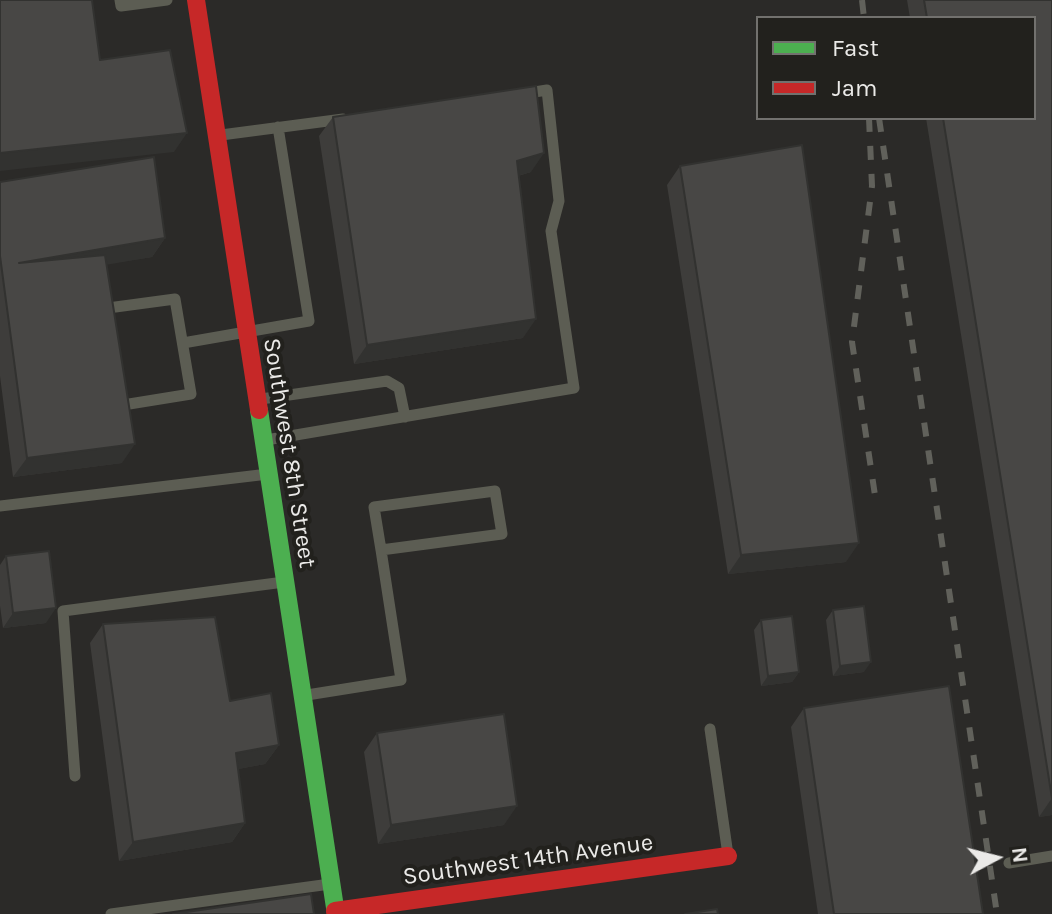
<!DOCTYPE html>
<style>
body{margin:0}
#map{position:relative;width:1052px;height:914px;overflow:hidden;background:#2b2a28;font-family:Karla,sans-serif}
canvas{display:block}
.legend{position:absolute;left:756px;top:16px;width:280px;height:104px;box-sizing:border-box;background:#22211d;border:2px solid #72716e;margin:0;padding:10px 14px;list-style:none;font-size:24px;color:#ebeae8}
.legend li{display:flex;align-items:center;gap:16px;height:40px}
.legend b{width:40px;border:2px solid #72716e}
.north{position:absolute;left:956px;top:818px;width:80px;height:80px;-webkit-text-stroke:6px #22211d;paint-order:stroke;rotate:83deg;font-size:22px;font-weight:700;line-height:32px;text-align:center;color:#ebeae8}
.north::after{content:'';display:block;margin:auto;width:28px;height:36px;background:#ebeae8;clip-path:polygon(50% 0,100% 100%,50% 72%,0 100%)}
</style>
<div id="map">
<canvas width="1052" height="914"></canvas>
<ul class="legend">
<li><b style="height:10px;background:#4caf50"></b>Fast</li>
<li><b style="height:10px;background:#c62828"></b>Jam</li>
</ul>
<div class="north">N</div>
</div>
<script>
const c = document.querySelector('canvas').getContext('2d');
c.lineJoin = 'round';
function strokePath(path, color, width, dash) {
  c.strokeStyle = color;
  c.lineWidth = width;
  c.lineCap = dash ? 'butt' : 'round';
  c.setLineDash(dash || []);
  c.stroke(path);
}
function paint(path, color) {
  c.fillStyle = color;
  c.fill(path, 'evenodd');
}
function drawText(font, color, halo, rows, align = 'center') {
  c.font = font + ' Karla,sans-serif';
  c.lineWidth = 8;
  c.setLineDash([]);
  c.textBaseline = 'middle';
  c.strokeStyle = halo;
  c.fillStyle = color;
  for (const [text, x, y, turn = 0] of rows) {
    c.save();
    c.translate(x, y);
    c.rotate((+turn || 0) * Math.PI / 180);
    c.textAlign = isNaN(turn) ? turn : align;
    if (halo) c.strokeText(text, 0, 0);
    c.fillText(text, 0, 0);
    c.restore();
  }
}
const lane = new Path2D(`
 M120,0L121,6L167,0
 M221,135L343,119
 M108,308L175,299L191,394L123,405
 M183,343L309,321L278,127
 M261,399L387,381L399,388L405,417
 M266,440L574,388L551,231L559,201L547,90L522,94
 M0,506L268,474
 M307,695L401,680L381,550L502,534L495,491L374,507L381,550
 M710,729L728,855
 M75,776L63,611L284,582
 M1009,863L1052,856
 M111,914L330,884`);
const fast = new Path2D(`
 M259,410L336,914`);
const jam = new Path2D(`
 M196,0L259,410
 M335,911L728,856`);
const rail = new Path2D(`
 M862,0L864,18
 M869,118L872,186L852,342L876,502
 M879,118L997,914`);
const wall = new Path2D(`
 M907,0H1052V815L1039,817L926,118H1034V18H910Z
 M333,117L531,172L518,176L523,338L354,364L319,136Z
 M680,166L846,562L728,574L667,185Z
 M0,182L165,238L152,257L107,264L122,463L13,477L0,376Z
 M6,556L46,623L3,628L0,606V565Z
 M833,610L864,672L833,676L826,620Z
 M761,620L799,672L792,682L761,686L754,630Z
 M103,624L230,701L279,745L265,764L238,769L245,823L232,842L119,861L90,643Z
 M804,708L983,914H818L791,727Z
 M377,733L504,825L378,844L364,752Z`);
const shadedWall = new Path2D(`
 M187,133L174,152L0,171V153Z
 M544,153L531,172L503,180L517,161Z
 M165,238L152,257L6,282L19,263Z
 M536,319L523,338L354,364L367,345Z
 M135,444L122,463L13,477L27,458Z
 M859,543L846,562L728,574L741,555Z
 M56,608L46,623L3,628L13,613Z
 M871,662L864,672L833,676L840,666Z
 M799,672L792,682L761,686L768,676Z
 M279,745L265,764L222,772L236,753Z
 M1052,798V815L1039,817Z
 M517,806L504,825L378,844L391,825Z
 M245,823L232,842L119,861L133,842Z`);
const building = new Path2D(`
 M0,0H92L100,60L170,50L187,133L0,153Z
 M924,0H1052V798L943,118H1034V18H927Z
 M536,86L544,153L517,161L536,319L367,345L333,117Z
 M802,145L859,543L741,555L680,166Z
 M154,157L165,238L19,263L105,255L135,444L27,458L0,256V182Z
 M49,551L56,608L13,613L6,556Z
 M864,606L871,662L840,666L833,610Z
 M792,616L799,672L768,676L761,620Z
 M215,617L230,701L271,693L279,745L236,753L245,823L133,842L103,624Z
 M949,686L983,914H834L804,708Z
 M504,714L517,806L391,825L377,733Z
 M311,894L314,914H173Z
 M717,909L718,914H685Z`);
const streetNames = [
 ["Southwest 8th Street",289,453,81],
 ["Southwest 14th Avenue",528,860,-8]
];
strokePath(lane, '#5c5d53', 11);
strokePath(fast, '#4caf50', 18);
strokePath(jam, '#c62828', 18);
strokePath(rail, '#61615b', 6, [14, 14]);
paint(wall, '#3e3d3b');
paint(shadedWall, '#323230');
paint(building, '#484745');
strokePath(building, '#323230', 2);
drawText('24px', '#ebeae8', '#22211d', streetNames);
</script>
